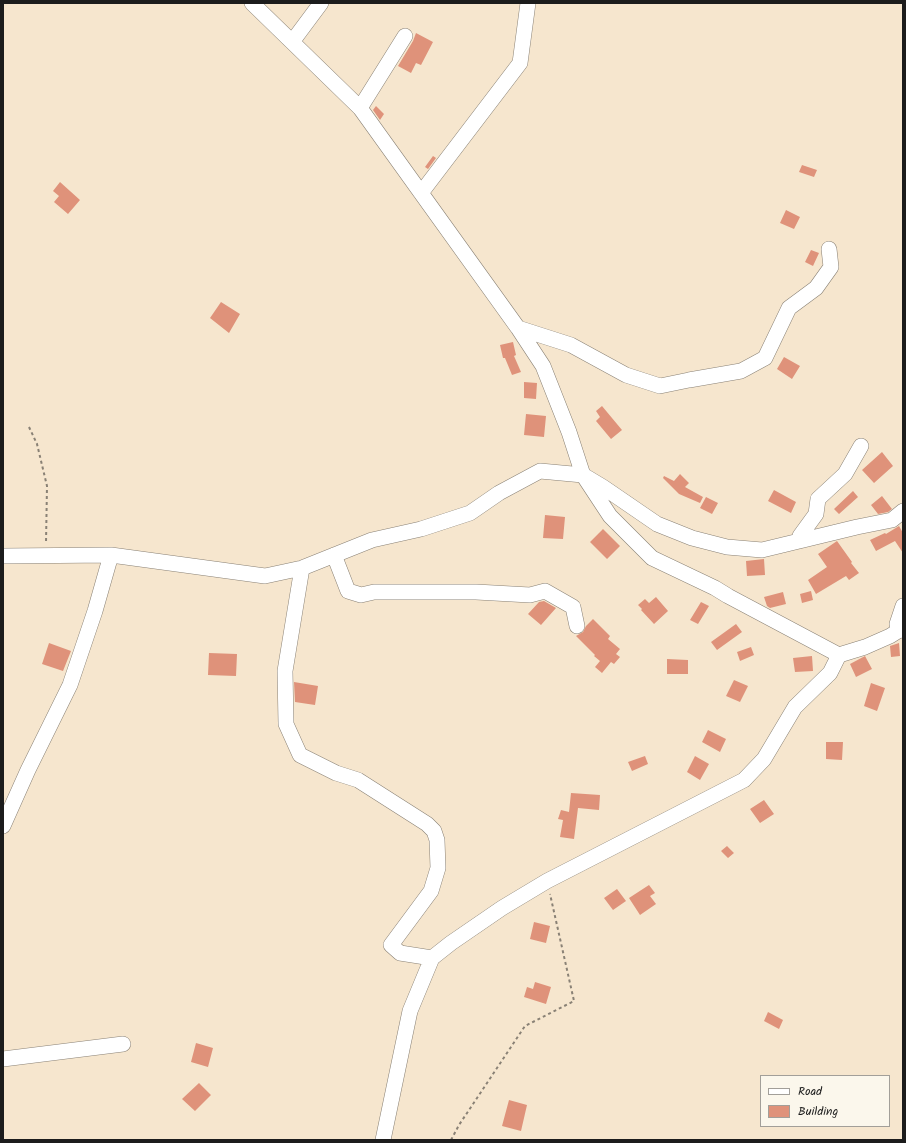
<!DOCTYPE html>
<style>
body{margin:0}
#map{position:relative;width:906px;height:1143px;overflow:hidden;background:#f6e6ce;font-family:Kalam,sans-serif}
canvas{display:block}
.frame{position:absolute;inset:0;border:4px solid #1c1c1c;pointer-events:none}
.legend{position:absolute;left:760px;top:1075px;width:130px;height:52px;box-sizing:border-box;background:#fbf7ec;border:1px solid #a29f99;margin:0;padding:5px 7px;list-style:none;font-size:12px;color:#1c1c1c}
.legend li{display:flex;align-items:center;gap:8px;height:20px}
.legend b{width:20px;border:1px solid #a29f99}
</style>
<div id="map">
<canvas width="906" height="1143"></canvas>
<div class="frame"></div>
<ul class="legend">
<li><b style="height:5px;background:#fff"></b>Road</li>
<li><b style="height:11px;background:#df927a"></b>Building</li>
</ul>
</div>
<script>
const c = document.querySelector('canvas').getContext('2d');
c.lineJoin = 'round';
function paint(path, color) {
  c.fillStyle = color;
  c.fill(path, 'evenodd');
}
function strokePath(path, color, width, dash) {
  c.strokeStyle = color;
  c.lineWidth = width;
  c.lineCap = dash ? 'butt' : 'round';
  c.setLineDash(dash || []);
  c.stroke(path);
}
const building = new Path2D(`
 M416,33L433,42L421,65L416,63L411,73L398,66L413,41Z
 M376,106L384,114L380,120L373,110Z
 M433,156L436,158L428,169L425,167Z
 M802,165L817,170L814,177L799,172Z
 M60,182L80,200L68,214L54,202L59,196L53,191Z
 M786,210L800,217L794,229L780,223Z
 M811,250L819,253L813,266L805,262Z
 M221,302L240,314L229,333L210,318Z
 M513,342L516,355L514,356L521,372L512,375L505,358H503L500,345Z
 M784,357L800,366L792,379L777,369Z
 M524,382L537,383L536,399L524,398Z
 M602,406L622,430L611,439L596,421L600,417L596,411Z
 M526,414L546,416L544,437L524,435Z
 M882,452L893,466L874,483L862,470Z
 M680,474L689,483L685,487L703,497L700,503L679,494L663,478L664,476L674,481Z
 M774,490L796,502L791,513L768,501Z
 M853,491L858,497L839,514L834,509Z
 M882,496L892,509L888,512L878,514L871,505Z
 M706,497L718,503L712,514L700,508Z
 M545,515L565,517L563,539L543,538Z
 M899,526L903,533V553L895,541L876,551L870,540L885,533L886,534Z
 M603,529L620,546L607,559L590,542Z
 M837,541L852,562L851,563L859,573L849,580L846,576L816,594L808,580L827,567L818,554Z
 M764,559L765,575L747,576L746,561Z
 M811,591L813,600L802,603L800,594Z
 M783,592L786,604L770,608L767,606L764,597Z
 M656,597L668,611L654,624L641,610L642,609L638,605L645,599L649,603Z
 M544,601L556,608L541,625L528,614L539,602Z
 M701,602L709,606L698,624L690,620Z
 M593,619L610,636L608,639L620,649L616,654L620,657L614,664L611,662L602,673L595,667L600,661L594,656L595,655L576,636L583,632L586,626Z
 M736,624L742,632L717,650L711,642Z
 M49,643L71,651L63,671L42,664Z
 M899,643L900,656L891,657L890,646Z
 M751,647L754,655L740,661L737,652Z
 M209,653L237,654L236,676L208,675Z
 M812,656L813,671L795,672L793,658Z
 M865,656L872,669L856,677L850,664Z
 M667,659L688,660V674H667Z
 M734,680L748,686L740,702L726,696Z
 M294,682L318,686L315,705L295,702Z
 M871,683L885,688L877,711L864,706Z
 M708,730L726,739L720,752L702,742Z
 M826,742H843L842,760L826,759Z
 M645,756L648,764L632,771L628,762Z
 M695,756L709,764L700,780L687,772Z
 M571,793L600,795L599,810L578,808L574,839L560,837L563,820L558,819L561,810L569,812Z
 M764,800L774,814L760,823L750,809Z
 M727,846L734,853L728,858L721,851Z
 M649,885L655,893L650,896L656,904L640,915L629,898Z
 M617,889L626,901L613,910L604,898Z
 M534,922L550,926L546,943L530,939Z
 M535,982L551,987L546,1004L524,997L527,987L533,989Z
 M768,1012L783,1020L779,1029L764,1021Z
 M196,1043L213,1048L208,1067L191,1062Z
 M199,1083L211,1095L195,1111L182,1099Z
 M509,1100L527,1105L521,1131L502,1126Z`);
const path = new Path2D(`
 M29,427L37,444L47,486L46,543
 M451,1140L459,1125L525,1026L574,1001L550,894`);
const minor = new Path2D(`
 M252,3L360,108L518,328L543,366L569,432L583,475L610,516L652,558L715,588L728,596L839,655L865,647L890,636L898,631L903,630
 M292,42L321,3
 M360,108L405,36
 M421,193L520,63L528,3
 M518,328L571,345L626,375L660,386L689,380L741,371L765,358L789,308L816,288L831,267L829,249
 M799,541L800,536L816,514L818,499L845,474L861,446
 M334,555L348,591L361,595L374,592H476L530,595L545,591L573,607L577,626
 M3,556L111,555L265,576L302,568L372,540L421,529L470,513L499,493L540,471L583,475L603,487L657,524L692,538L727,547L762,550L857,527L892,520L903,511
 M302,568L285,671L286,724L300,755L336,773L358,780L427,824L434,831L437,840L438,868L431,891L391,945L400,953L432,958
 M898,631L897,624L903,606
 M3,826L28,770L70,685L95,611L111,555
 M3,1059L123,1044
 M383,1140L410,1011L432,958L451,943L502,908L547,881L744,780L764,759L795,707L830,673L839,655`);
paint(building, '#df927a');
strokePath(minor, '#898175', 16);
strokePath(path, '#898175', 2, [3, 3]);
strokePath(minor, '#fff', 15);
</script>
